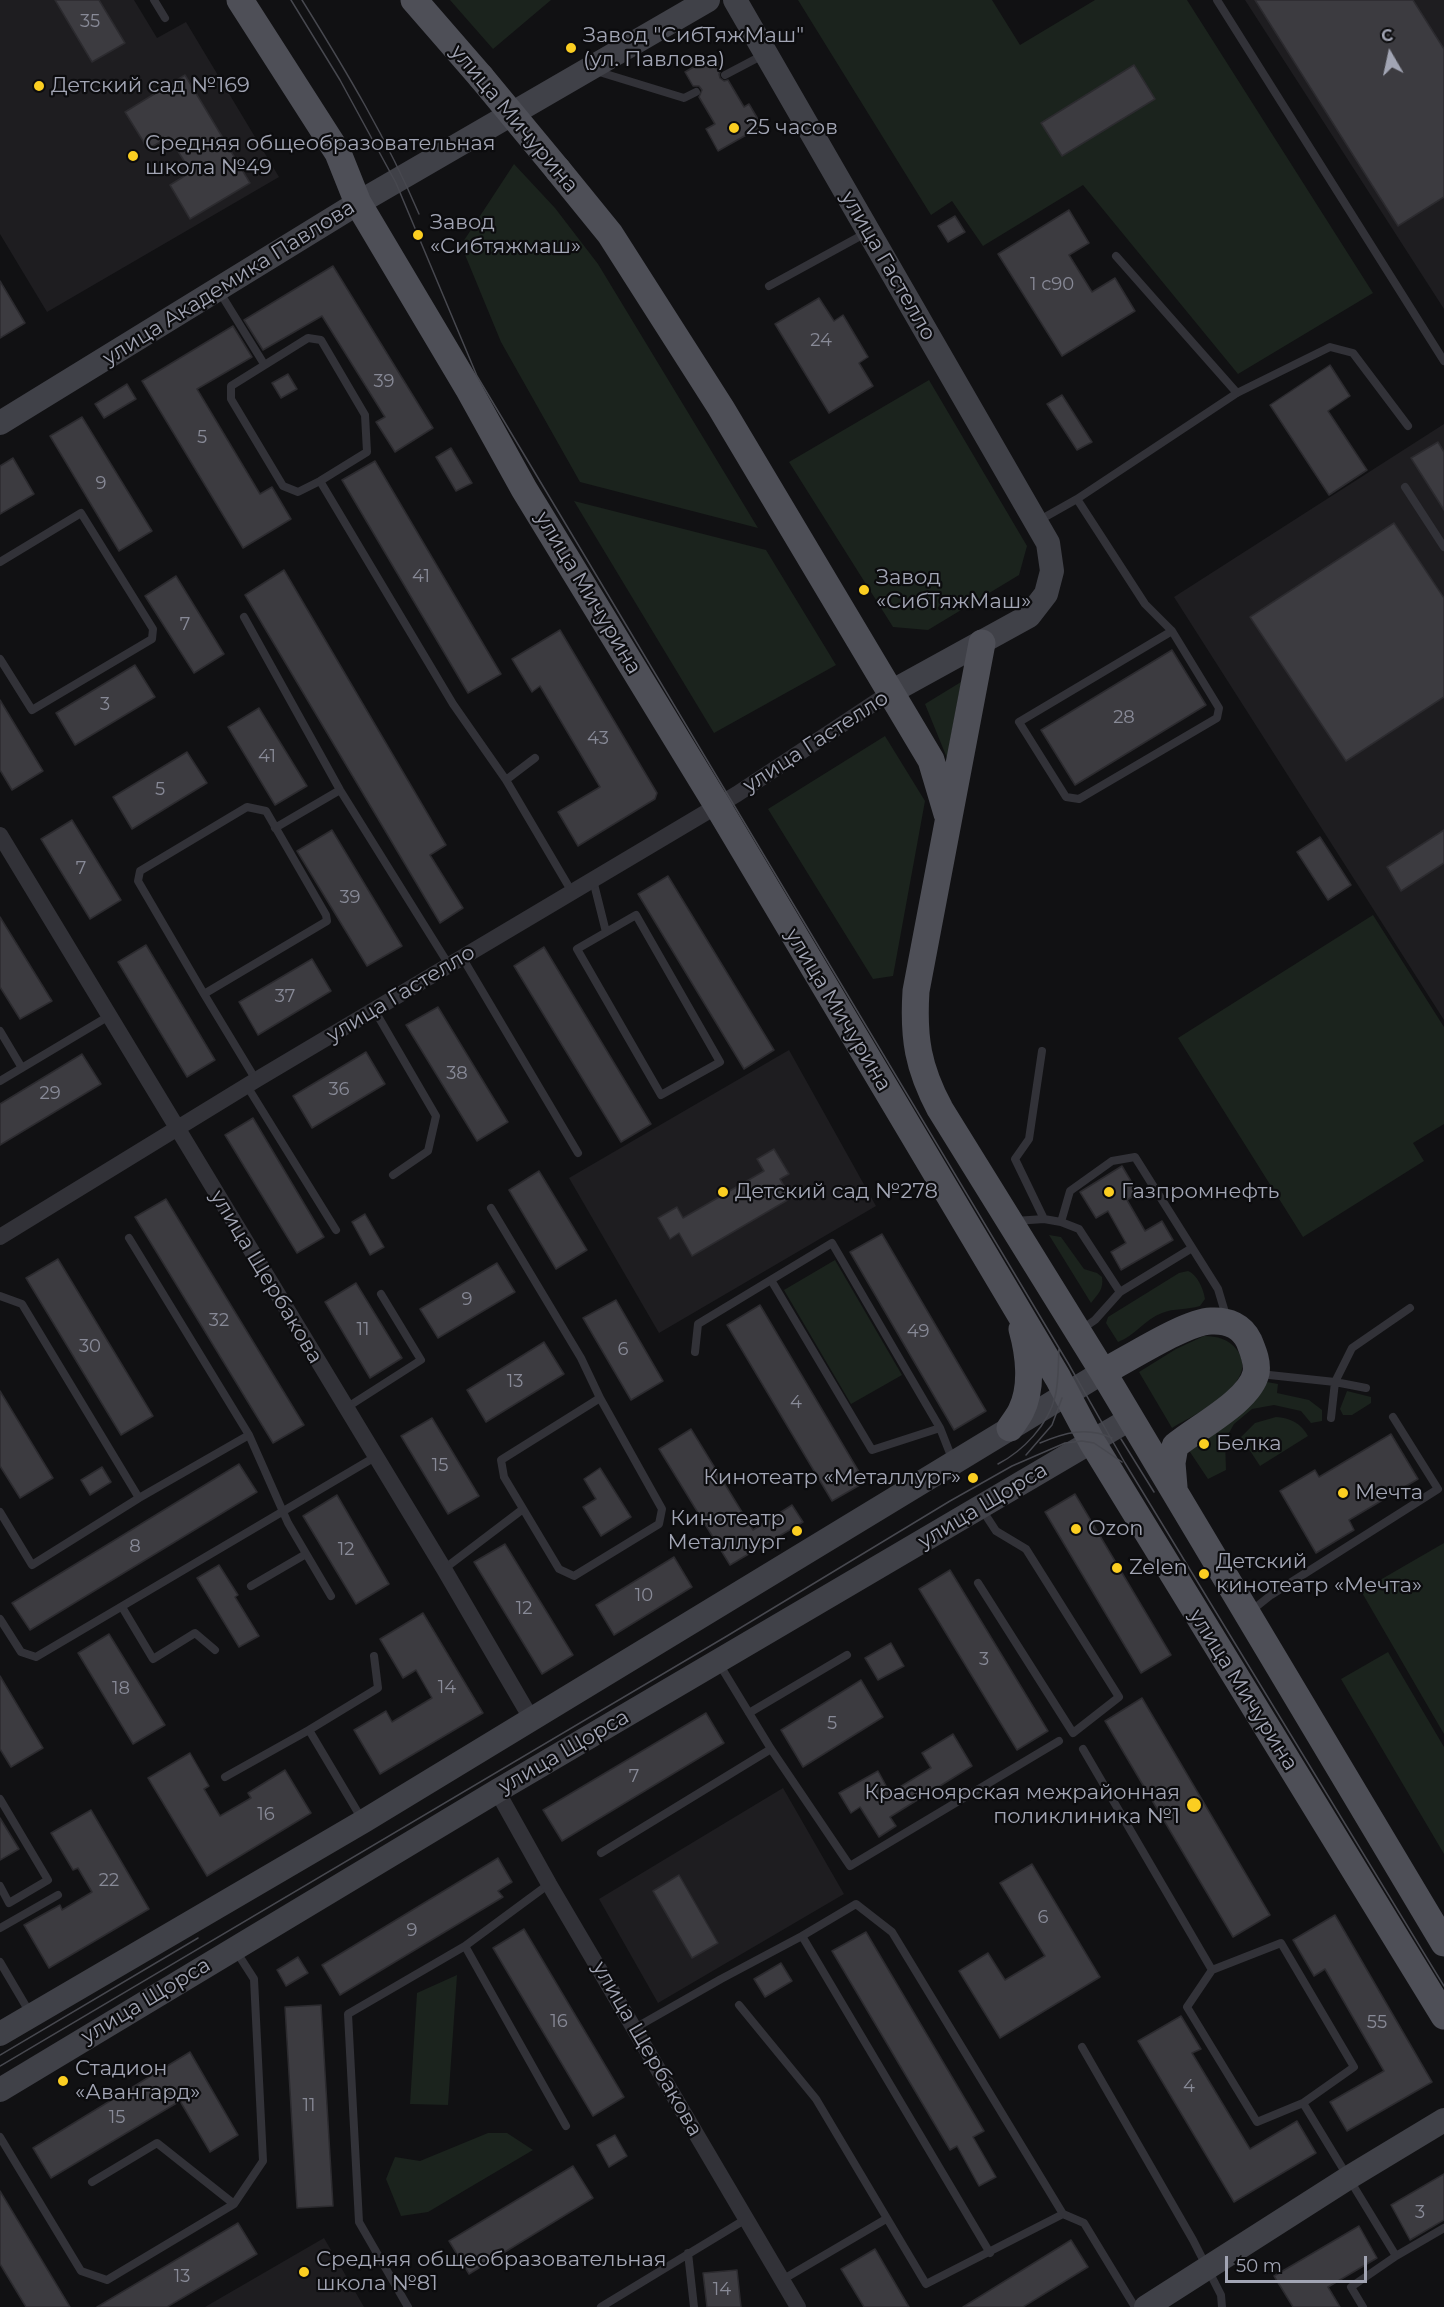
<!DOCTYPE html>
<meta charset="utf-8">
<style>
body{margin:0}
#map{position:relative;width:1444px;height:2307px;overflow:hidden;background:#111113;font-family:Montserrat,sans-serif}
canvas{display:block}
.north{position:absolute;left:1360px;top:24px;width:60px;height:60px;-webkit-text-stroke:4px #0c0c0e;paint-order:stroke;rotate:351deg;font-size:16px;font-weight:700;line-height:24px;text-align:center;color:#a2a5b4}
.north::after{content:'';display:block;margin:auto;width:21px;height:27px;background:#a2a5b4;clip-path:polygon(50% 0,100% 100%,50% 72%,0 100%)}
.scale{position:absolute;left:1225px;top:2256px;width:142px;height:27px;box-sizing:border-box;border:3px solid #a2a5b4;border-top:0;padding-left:8px;font-size:18px;line-height:21px;white-space:nowrap;color:#a2a5b4;-webkit-text-stroke:4px #0c0c0e;paint-order:stroke}
</style>
<div id="map">
<canvas width="1444" height="2307"></canvas>
<div class="north">С</div>
<div class="scale">50 m</div>
</div>
<script>
const c = document.querySelector('canvas').getContext('2d');
c.lineJoin = 'round';
function paint(path, color) {
  c.fillStyle = color;
  c.fill(path, 'evenodd');
}
function strokePath(path, color, width, dash) {
  c.strokeStyle = color;
  c.lineWidth = width;
  c.lineCap = dash ? 'butt' : 'round';
  c.setLineDash(dash || []);
  c.stroke(path);
}
function drawText(font, color, halo, rows, align = 'center') {
  c.font = font + ' Montserrat,sans-serif';
  c.lineWidth = 4.5;
  c.setLineDash([]);
  c.textBaseline = 'middle';
  c.strokeStyle = halo;
  c.fillStyle = color;
  for (const [text, x, y, turn = 0] of rows) {
    c.save();
    c.translate(x, y);
    c.rotate((+turn || 0) * Math.PI / 180);
    c.textAlign = isNaN(turn) ? turn : align;
    if (halo) c.strokeText(text, 0, 0);
    c.fillText(text, 0, 0);
    c.restore();
  }
}
const built = new Path2D(`
 M0,0H134L157,38L186,22L279,177L47,312L0,234Z
 M1245,0H1444V309Z
 M1444,424V1020L1174,597Z
 M789,1050L876,1206L659,1333L569,1178Z
 M783,1788L844,1894L658,2003L599,1899Z
 M324,2238L364,2307H205Z`);
const green = new Path2D(`
 M450,0H551L493,49Z
 M798,0H992L1020,45L1095,0H1187L1373,293L1238,374L1083,185L983,246L952,201L931,215Z
 M514,164L555,208L598,264L758,528L580,482L501,342L461,245Z
 M929,380L1027,546L1019,575L928,630L893,627L789,462Z
 M574,501L766,550L836,665L714,733Z
 M961,682L947,758L925,704Z
 M885,736L925,801L893,976L873,979L768,809Z
 M1373,915L1444,1027V1124L1413,1143L1424,1161L1303,1237L1178,1038Z
 M1049,1235L1061,1237L1084,1269L1097,1273L1102,1277C1104,1289 1098,1294 1091,1303Z
 M835,1260L902,1375L851,1404L784,1290Z
 M1188,1271C1197,1274 1204,1290 1205,1299L1200,1306C1187,1310 1174,1308 1162,1313C1145,1319 1135,1336 1118,1342L1106,1323L1108,1317L1179,1273Z
 M1204,1336C1217,1336 1229,1339 1237,1350C1262,1383 1194,1415 1172,1428L1139,1372L1176,1349Z
 M1267,1382L1278,1384L1277,1393L1309,1400L1322,1410V1421L1311,1423L1301,1411L1274,1405L1252,1409L1234,1424L1225,1440L1226,1470L1208,1479L1188,1449L1250,1404Z
 M1347,1391L1371,1397V1403L1352,1415H1343L1340,1409Z
 M1276,1417C1290,1418 1301,1423 1308,1436L1260,1466L1241,1437L1255,1423Z
 M1444,1543V1734L1361,1591Z
 M1388,1652L1444,1747V1854L1341,1679Z
 M457,1975L448,2105L410,2104L417,1993Z
 M488,2133H507L533,2150L428,2212L401,2216L386,2179L395,2157L420,2161Z`);
const building = new Path2D(`
 M55,0H99L125,43L92,62Z
 M1255,0H1413L1444,49V197L1398,226Z
 M714,55L722,69L719,74L720,78L724,81L728,80L744,107L749,104L762,126L718,151L706,129L715,124L699,97L702,90L699,86H693L685,72Z
 M1134,65L1155,99L1062,156L1041,123Z
 M185,75L250,183L190,219L170,185L191,172L169,137L148,149L125,112Z
 M1069,210L1089,243L1069,255L1092,292L1115,278L1135,311L1062,356L998,254Z
 M955,216L965,232L948,242L938,226Z
 M333,266L433,428L395,452L376,422L385,417L322,316L263,350L244,320Z
 M0,281L25,323L0,338Z
 M819,298L834,321L843,315L868,357L859,363L873,386L829,413L775,324Z
 M233,326L252,357L197,389L260,494L272,487L291,519L243,548L142,381Z
 M1330,365L1350,396L1328,411L1367,470L1329,495L1270,405Z
 M288,374L297,389L281,398L272,383Z
 M127,384L136,399L104,418L95,404Z
 M1062,395L1092,442L1077,450L1047,404Z
 M82,417L152,531L119,551L50,436Z
 M1438,442L1444,452V510L1411,458Z
 M451,448L472,483L456,491L436,457Z
 M13,458L34,494L0,514V466Z
 M375,461L501,674L468,693L342,480Z
 M1394,523L1444,598V697L1346,761L1250,617Z
 M284,570L446,845L430,855L463,908L440,923L245,595Z
 M176,576L224,654L194,673L145,596Z
 M560,630L657,793L655,799L578,846L558,812L600,787L540,686L532,692L512,659Z
 M1172,650L1206,705L1075,785L1041,730Z
 M135,665L155,697L75,745L56,713Z
 M0,700L43,771L12,790L0,770Z
 M259,708L307,786L275,805L228,727Z
 M187,752L207,783L132,829L113,797Z
 M72,820L121,900L90,919L41,839Z
 M332,830L402,946L367,966L297,851Z
 M1444,830V863L1401,891L1387,867Z
 M1320,837L1351,885L1328,900L1297,852Z
 M668,876L774,1050L744,1069L638,894Z
 M0,917L52,1001L20,1019L0,987Z
 M146,945L215,1060L187,1077L118,962Z
 M544,947L651,1124L621,1142L514,966Z
 M312,959L331,991L258,1035L239,1002Z
 M438,1007L508,1122L477,1141L406,1025Z
 M366,1052L385,1084L312,1128L293,1096Z
 M82,1054L101,1084L0,1145V1104Z
 M253,1118L324,1237L297,1253L225,1135Z
 M774,1149L789,1174L780,1179L791,1198L692,1256L679,1233L670,1239L658,1218L677,1207L683,1218L764,1171L757,1159Z
 M1122,1166L1138,1193L1127,1200L1145,1231L1162,1221L1173,1240L1121,1270L1111,1252L1126,1243L1108,1211L1096,1218L1080,1192Z
 M539,1171L587,1250L556,1269L509,1190Z
 M166,1199L304,1425L273,1443L135,1217Z
 M365,1214L384,1247L370,1255L352,1222Z
 M882,1234L986,1411L954,1430L850,1252Z
 M58,1259L153,1416L121,1435L26,1278Z
 M497,1263L515,1292L438,1338L420,1309Z
 M356,1283L402,1358L370,1378L325,1302Z
 M616,1300L663,1381L631,1400L583,1318Z
 M760,1305L865,1482L832,1501L727,1325Z
 M544,1342L564,1374L486,1422L467,1390Z
 M0,1391L53,1478L20,1498L0,1466Z
 M432,1418L479,1496L448,1514L401,1436Z
 M691,1429L753,1530L792,1505L803,1522L730,1565L659,1449Z
 M1391,1434L1418,1479L1349,1520L1354,1530L1316,1553L1280,1491L1315,1470L1319,1477Z
 M239,1464L257,1492L30,1630L12,1603Z
 M102,1467L111,1482L90,1495L81,1480Z
 M600,1468L631,1517L601,1536L583,1507L596,1499L584,1479Z
 M1075,1494L1171,1655L1141,1673L1045,1512Z
 M337,1495L389,1584L356,1604L303,1516Z
 M505,1544L573,1655L542,1674L474,1562Z
 M674,1557L692,1587L614,1635L596,1605Z
 M219,1565L238,1595L235,1597L259,1636L239,1647L197,1578Z
 M950,1570L1048,1731L1017,1750L919,1589Z
 M423,1613L483,1713L380,1774L354,1730L386,1711L392,1722L432,1698L416,1670L403,1678L380,1639Z
 M109,1634L165,1725L133,1744L78,1653Z
 M891,1643L904,1666L878,1680L865,1658Z
 M0,1676L43,1748L11,1767L0,1749Z
 M861,1680L883,1717L803,1767L781,1730Z
 M1142,1698L1270,1915L1233,1937L1105,1721Z
 M706,1713L724,1743L562,1841L543,1810Z
 M953,1734L972,1766L890,1817L896,1826L879,1837L860,1807L851,1813L839,1793L878,1771L890,1793L931,1768L922,1753Z
 M190,1753L209,1786L204,1789L220,1816L251,1798L248,1793L285,1770L311,1813L207,1876L148,1778Z
 M91,1810L149,1909L49,1968L24,1925L60,1905L62,1910L92,1892L78,1868L73,1870L51,1833Z
 M0,1818L19,1849L0,1860Z
 M498,1858L512,1882L498,1891L503,1897L340,1995L322,1965Z
 M1032,1864L1100,1977L1000,2038L959,1971L988,1953L1005,1980L1045,1956L1000,1883Z
 M679,1875L718,1943L692,1958L653,1891Z
 M1335,1915L1432,2082L1347,2131L1330,2102L1384,2071L1325,1969L1314,1976L1293,1940Z
 M524,1929L624,2097L593,2116L493,1948Z
 M866,1932L984,2131L973,2137L996,2177L979,2186L957,2146L950,2150L832,1951Z
 M298,1957L308,1973L286,1986L277,1970Z
 M781,1963L792,1981L765,1997L754,1979Z
 M321,2005L333,2206L297,2208L285,2007Z
 M1181,2016L1201,2049L1192,2053L1250,2149L1297,2121L1316,2153L1234,2202L1138,2041Z
 M190,2052L238,2135L210,2152L180,2101L51,2178L33,2148Z
 M615,2135L627,2156L609,2167L597,2145Z
 M573,2166L593,2198L469,2274L449,2241Z
 M1444,2174V2220L1410,2240L1391,2205Z
 M0,2191L70,2307H26L0,2264Z
 M238,2223L257,2254L167,2307H97Z
 M1359,2226L1377,2258L1328,2287L1340,2307H1293L1274,2276Z
 M1071,2240L1088,2267L1023,2307H963Z
 M875,2249L909,2307H864L841,2269Z
 M737,2270L741,2307H707L703,2273Z`);
const lane = new Path2D(`
 M154,0L165,18
 M1217,0L1444,361
 M596,71L684,98L696,92
 M725,75L765,54
 M1116,256L1237,393
 M769,286L866,233
 M219,291L264,364
 M308,338L321,340L365,415L367,452L320,481L298,492L283,486L231,399V386Z
 M320,481L453,704L506,780L572,892
 M1405,487L1444,547
 M1077,499L1145,604L1172,631L1219,708L1217,718L1079,799L1066,797L1019,722L1172,631
 M1038,521L1077,499L1237,393L1330,347L1353,353L1408,426
 M0,562L81,513L153,629L152,639L32,710L0,659
 M244,617L340,790L449,965
 M506,780L535,758
 M247,807L266,811L326,915L327,921L204,994L138,881L140,871Z
 M275,828L340,790
 M593,880L606,932
 M636,915L720,1062L661,1095L577,949Z
 M462,957L578,1153
 M204,994L256,1080L247,1086L336,1230
 M375,1011L436,1116L428,1151L393,1175
 M0,1031L22,1068
 M1042,1051L1029,1139L1015,1159L1044,1219L1061,1222L1070,1191L1112,1161L1135,1157L1218,1289L1227,1319
 M0,1081L109,1016
 M491,1208L581,1358L600,1398
 M1015,1221L1044,1219L1061,1222L1079,1229L1120,1292
 M129,1238L249,1435L288,1523L331,1596
 M0,1296L22,1304L139,1498
 M1082,1329L1095,1320L1120,1292L1192,1248
 M695,1352L698,1324L832,1243L940,1428L872,1450L771,1280
 M1260,1374L1335,1382L1366,1388
 M600,1398L662,1509L659,1524L574,1576L559,1569L504,1477L501,1460Z
 M346,1408L421,1360L381,1294
 M1331,1418L1335,1382L1352,1348L1410,1308
 M940,1428L953,1461
 M0,1512L32,1565L139,1498L249,1435
 M444,1569L523,1509
 M978,1583L1073,1733L1119,1697L1026,1549L996,1531L981,1508
 M251,1586L306,1554
 M122,1607L153,1659L195,1633L215,1650
 M1251,1611L1271,1595L1438,1489L1393,1417
 M0,1619L21,1652L36,1657L375,1457
 M718,1662L771,1749L850,1866L1059,1741
 M749,1713L847,1655
 M1083,1749L1212,1970
 M225,1777L309,1730
 M0,1799L48,1880L9,1903L0,1886
 M363,1821L309,1730L378,1688L374,1656
 M601,1853L771,1749
 M0,1928L58,1895
 M802,1936L856,1904L892,1932L1063,2214L1084,2223L1135,2307
 M465,1946L566,2126
 M0,1962L30,2013
 M739,2005L816,2099L926,2284L1063,2214
 M635,2028L721,1979L802,1936L990,2253
 M1082,2047L1193,2240L1221,2295L1222,2307
 M1303,2103L1257,2122L1187,2007L1212,1970L1281,1943L1354,2067L1303,2103L1396,2256L1444,2228
 M0,2137L81,2271L107,2280L234,2204L263,2161L254,1979L236,1951
 M92,2182L157,2143L234,2204
 M688,2253L694,2307
 M782,2280L886,2219
 M408,2307L359,2222L348,2014L465,1946L549,1884
 M601,2307L746,2219
 M1363,2307L1351,2287L1396,2256`);
const street = new Path2D(`
 M0,835L444,1569L532,1720
 M0,1237L256,1080L737,794L891,692
 M497,1791L549,1884L798,2307`);
const secondary = new Path2D(`
 M735,0L1048,543L1052,571L1046,594L1029,616L891,692
 M0,423L358,203L708,0
 M0,2034L364,1821L1103,1372
 M0,2090L497,1791L1130,1419
 M1146,2307L1348,2178L1444,2120`);
const primary = new Path2D(`
 M240,0L338,153L358,203L468,388L524,489L717,805L1058,1378L1092,1442L1444,2016
 M414,0L481,77
 M558,170L610,234L721,408L931,760L947,814
 M982,643L916,991C913,1038 918,1068 940,1109L1103,1372L1444,1943
 M1103,1372C1129,1359 1185,1322 1211,1321C1228,1320 1242,1326 1249,1341C1253,1351 1258,1362 1256,1373C1250,1401 1196,1428 1175,1446L1172,1463L1174,1487
 M1010,1428C1014,1422 1018,1417 1021,1411C1033,1387 1029,1354 1022,1329`);
const tram = new Path2D(`
 M291,0L340,80L396,183L477,376L1068,1363L1125,1463L1444,1986
 M302,0C345,69 387,139 419,214
 M1121,1439L1154,1492
 M1040,1443C1064,1433 1086,1426 1112,1438
 M1026,1455L1052,1425L1062,1398
 M998,1464C1023,1451 1048,1425 1055,1397C1059,1381 1058,1365 1059,1349
 M0,2055L198,1938
 M0,2066L727,1636L950,1501L1012,1466L1065,1443L1082,1441L1094,1443L1122,1462`);
const primaryBridge = new Path2D(`
 M481,77L558,170`);
const markers = [
 [571,48,6,"#fbce21"],
 [39,86,6,"#fbce21"],
 [734,128,6,"#fbce21"],
 [133,156,6,"#fbce21"],
 [418,235,6,"#fbce21"],
 [864,590,6,"#fbce21"],
 [723,1192,6,"#fbce21"],
 [1109,1192,6,"#fbce21"],
 [1204,1444,6,"#fbce21"],
 [973,1478,6,"#fbce21"],
 [1343,1493,6,"#fbce21"],
 [1076,1529,6,"#fbce21"],
 [797,1531,6,"#fbce21"],
 [1117,1568,6,"#fbce21"],
 [1204,1574,6,"#fbce21"],
 [1194,1805,8,"#fbce21"],
 [63,2081,6,"#fbce21"],
 [304,2272,6,"#fbce21"]
];
const numberNames = [
 ["35",90,22],
 ["1 с90",1052,285],
 ["24",821,341],
 ["39",384,382],
 ["5",202,438],
 ["9",101,484],
 ["41",421,577],
 ["7",185,625],
 ["3",105,705],
 ["28",1124,718],
 ["43",598,739],
 ["41",267,757],
 ["5",160,790],
 ["7",81,869],
 ["39",350,898],
 ["37",285,997],
 ["38",457,1074],
 ["36",339,1090],
 ["29",50,1094],
 ["9",467,1300],
 ["32",219,1321],
 ["11",363,1330],
 ["49",918,1332],
 ["30",90,1347],
 ["6",623,1350],
 ["13",515,1382],
 ["4",796,1403],
 ["15",440,1466],
 ["8",135,1547],
 ["12",346,1550],
 ["10",644,1596],
 ["12",524,1609],
 ["3",984,1660],
 ["14",447,1688],
 ["18",121,1689],
 ["5",832,1724],
 ["7",634,1777],
 ["16",266,1815],
 ["22",109,1881],
 ["6",1043,1918],
 ["9",412,1931],
 ["16",559,2022],
 ["55",1377,2023],
 ["4",1189,2087],
 ["11",309,2106],
 ["15",117,2118],
 ["3",1420,2213],
 ["13",182,2277],
 ["14",722,2290]
];
const poiNames = [
 ["Завод \"СибТяжМаш\"",583,36],
 ["(ул. Павлова)",583,60],
 ["Детский сад №169",51,86],
 ["25 часов",746,128],
 ["Средняя общеобразовательная",145,144],
 ["школа №49",145,168],
 ["Завод",430,223],
 ["«Сибтяжмаш»",430,247],
 ["Завод",876,578],
 ["«СибТяжМаш»",876,602],
 ["Детский сад №278",735,1192],
 ["Газпромнефть",1121,1192],
 ["Белка",1216,1444],
 ["Кинотеатр «Металлург»",961,1478,"right"],
 ["Мечта",1355,1493],
 ["Кинотеатр",785,1519,"right"],
 ["Металлург",785,1543,"right"],
 ["Ozon",1088,1529],
 ["Детский",1216,1562],
 ["кинотеатр «Мечта»",1216,1586],
 ["Zelen",1129,1568],
 ["Красноярская межрайонная",1180,1793,"right"],
 ["поликлиника №1",1180,1817,"right"],
 ["Стадион",75,2069],
 ["«Авангард»",75,2093],
 ["Средняя общеобразовательная",316,2260],
 ["школа №81",316,2284]
];
const streetNames = [
 ["улица Мичурина",514,119,50],
 ["улица Гастелло",888,266,60],
 ["улица Академика Павлова",229,283,-32],
 ["улица Мичурина",588,593,59],
 ["улица Гастелло",816,742,-33],
 ["улица Гастелло",401,994,-31],
 ["улица Мичурина",838,1010,59],
 ["улица Щербакова",266,1277,59],
 ["улица Щорса",983,1506,-31],
 ["улица Мичурина",1243,1690,58],
 ["улица Щорса",564,1752,-30],
 ["улица Щорса",146,2001,-31],
 ["улица Щербакова",647,2049,60]
];
paint(built, '#1e1d20');
paint(green, '#1b231d');
paint(building, '#3c3b40');
strokePath(building, '#2c2b2f', 1.5);
strokePath(lane, '#323238', 8);
strokePath(street, '#323238', 16);
strokePath(secondary, '#404148', 24);
strokePath(primary, '#4e4f57', 27);
strokePath(tram, '#47484f', 1.5);
strokePath(primaryBridge, '#4e4f57', 27);
for (const [x, y, r, color] of markers) {
  const dot = new Path2D();
  dot.arc(x, y, r, 0, 2 * Math.PI);
  c.fillStyle = color;
  c.fill(dot);
  strokePath(dot, '#0c0c0e', 2);
}
drawText('18px', '#888a97', null, numberNames);
drawText('21px', '#a2a5b4', '#0c0c0e', poiNames, 'left');
drawText('21px', '#a2a5b4', '#0c0c0e', streetNames);
</script>
